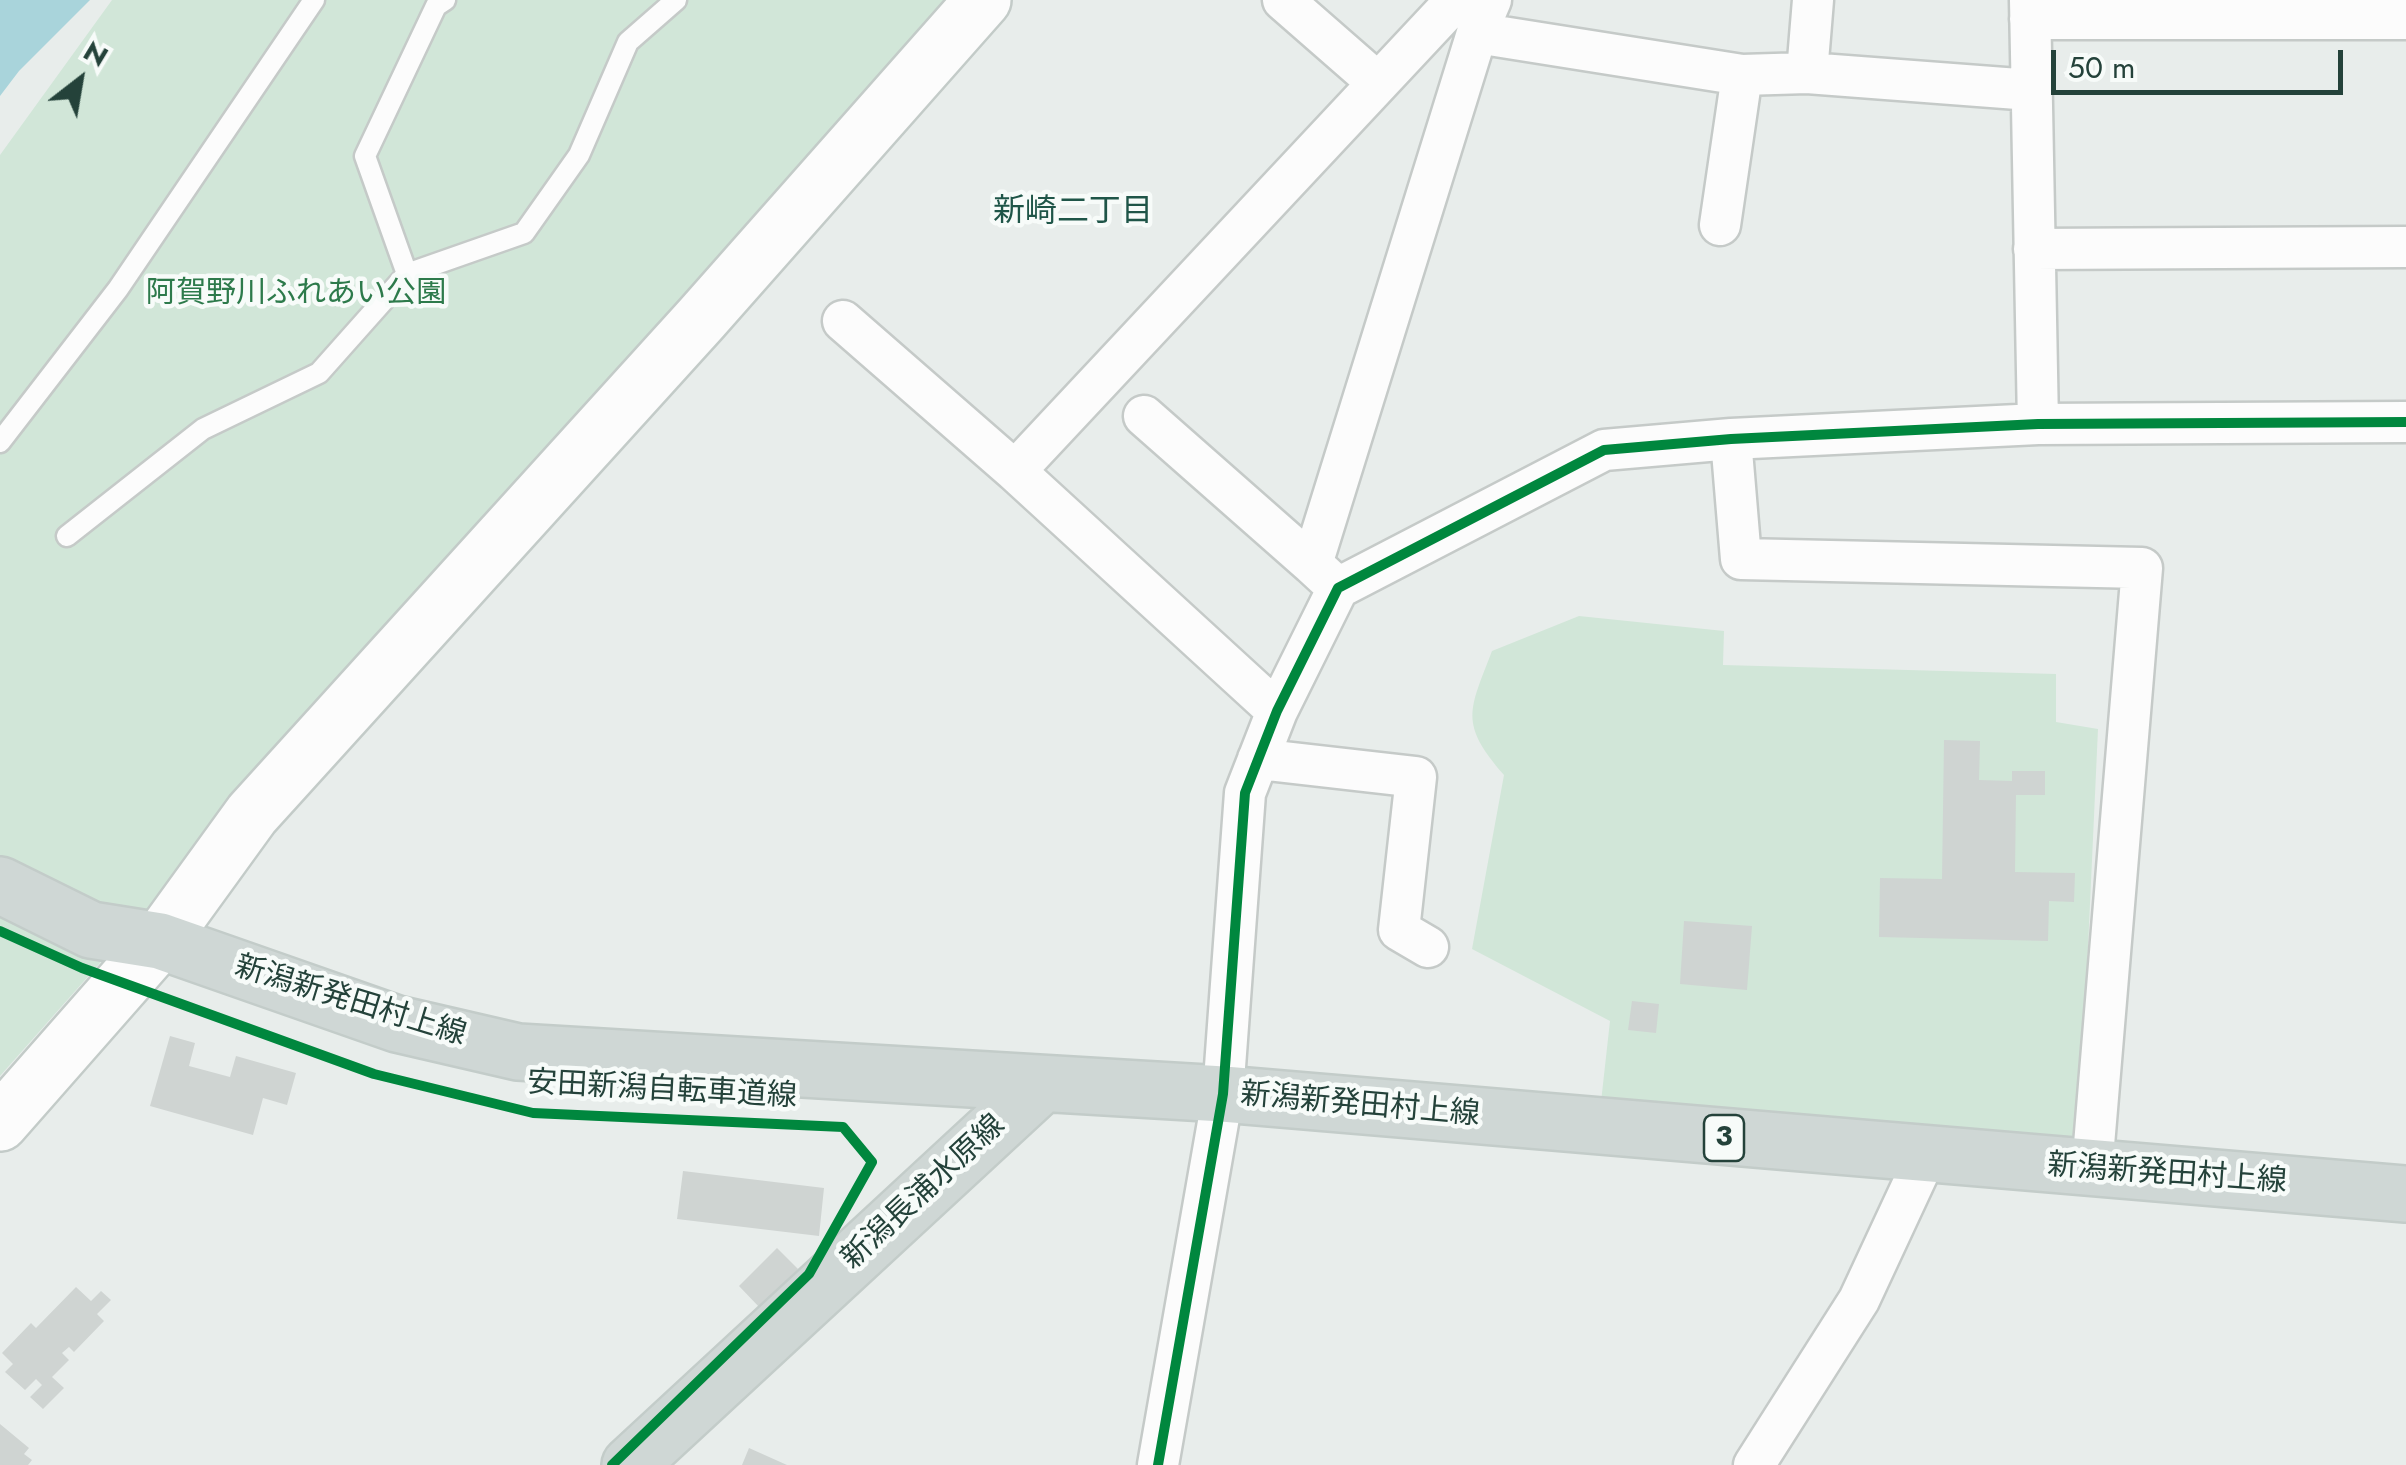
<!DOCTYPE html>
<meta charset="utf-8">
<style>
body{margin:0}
#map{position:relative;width:2406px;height:1465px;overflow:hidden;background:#e8edeb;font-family:Jost,sans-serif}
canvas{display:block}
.north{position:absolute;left:30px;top:30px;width:100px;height:100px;-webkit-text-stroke:8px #f7fbf9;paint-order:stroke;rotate:31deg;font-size:28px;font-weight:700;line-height:40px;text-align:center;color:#24423a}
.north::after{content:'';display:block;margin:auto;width:35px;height:45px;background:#24423a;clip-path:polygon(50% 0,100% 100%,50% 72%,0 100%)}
.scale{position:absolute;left:2051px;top:50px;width:292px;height:45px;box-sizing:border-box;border:5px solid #24423a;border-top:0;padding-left:12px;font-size:30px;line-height:35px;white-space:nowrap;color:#24423a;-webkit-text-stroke:8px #f7fbf9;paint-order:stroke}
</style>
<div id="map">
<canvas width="2406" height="1465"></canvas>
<div class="north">N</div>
<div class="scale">50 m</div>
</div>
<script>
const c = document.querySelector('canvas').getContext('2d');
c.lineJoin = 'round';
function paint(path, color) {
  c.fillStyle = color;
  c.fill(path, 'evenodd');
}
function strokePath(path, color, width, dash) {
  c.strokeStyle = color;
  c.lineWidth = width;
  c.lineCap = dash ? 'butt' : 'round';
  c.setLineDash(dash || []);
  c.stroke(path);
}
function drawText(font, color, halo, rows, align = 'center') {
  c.font = font + ' Jost,"Noto Sans JP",sans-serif';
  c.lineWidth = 9;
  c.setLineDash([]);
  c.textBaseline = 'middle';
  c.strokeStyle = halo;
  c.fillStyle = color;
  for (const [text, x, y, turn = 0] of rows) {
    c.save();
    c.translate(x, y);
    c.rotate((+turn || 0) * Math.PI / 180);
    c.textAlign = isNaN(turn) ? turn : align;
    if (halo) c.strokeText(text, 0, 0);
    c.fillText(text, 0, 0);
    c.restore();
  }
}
const green = new Path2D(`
 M112,0H964L553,451L0,1076V155Z
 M1579,616L1724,631L1723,665L2056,674V722L2098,729L2079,1144L1601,1102L1610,1021L1472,949L1504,775C1459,723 1469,711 1492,651Z`);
const water = new Path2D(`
 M0,0H90L19,71L0,96Z`);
const building = new Path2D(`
 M1944,740L1980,741L1979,780L2012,781V771H2045V795H2016L2015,872L2075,873L2074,902L2049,901L2048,941L1879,937L1880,878L1942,879Z
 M1684,921L1752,926L1747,990L1680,984Z
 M1632,1001L1659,1004L1656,1033L1628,1030Z
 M170,1036L195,1043L189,1066L230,1077L236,1056L296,1073L287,1105L263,1098L253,1135L150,1106Z
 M683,1171L824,1188L819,1236L677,1219Z
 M777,1248L798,1269L760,1308L739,1286Z
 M76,1287L91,1301L101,1291L111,1300L97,1314L104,1321L74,1352L69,1347L62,1353L69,1360L52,1377L64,1388L43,1409L30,1397L42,1385L36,1379L25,1390L5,1372L13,1364L2,1353L31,1323L36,1328Z
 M0,1424L29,1448L24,1454L32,1460L28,1465H0Z
 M749,1448L787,1465H742Z`);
const lane = new Path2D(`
 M407,274L365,156L436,6L445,0
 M0,442L118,289L314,0
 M67,536L203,429L319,373L407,274L524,233L579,155L628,42L676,0`);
const street = new Path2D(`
 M1283,0L1378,83
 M2030,0L2038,424
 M2030,19H2406
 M1477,33L1742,75L1807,73L2031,90
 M1807,73L1813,0
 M1720,225L1742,75
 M2034,249L2406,247
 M843,321L1015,471
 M1144,416L1312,564
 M1731,439L1741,559L2142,568L2092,1169
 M1338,588L1312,564L1477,33L1491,0
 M1277,711L1015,471L1456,0
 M1258,759L1416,777L1399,930L1428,947
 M1158,1465L1223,1094L1245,793L1277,711L1338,588L1604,450L1731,439L2038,424L2406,422
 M1754,1465L1859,1300L1926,1156`);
const secondary = new Path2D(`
 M0,1123L160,941L252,814L701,319L983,0`);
const primary = new Path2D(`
 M0,885L91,930L160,941L397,1024L518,1052L1223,1094L2406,1194
 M630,1465L1042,1084`);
const cycleway = new Path2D(`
 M0,931L82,968L374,1074L533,1113L843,1127L872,1162L809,1274L612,1465
 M1158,1465L1223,1094L1245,793L1277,711L1338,588L1604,450L1731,439L2038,424L2406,422`);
const shields = [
 [1724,1138,40]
];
const shieldNames = [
 ["3",1724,1138]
];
const parkNames = [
 ["阿賀野川ふれあい公園",296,295]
];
const streetNames = [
 ["新潟新発田村上線",350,1002,17],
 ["安田新潟自転車道線",662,1091,3],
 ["新潟新発田村上線",1360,1106,5],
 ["新潟新発田村上線",2167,1175,4],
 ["新潟長浦水原線",924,1193,-43]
];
const neighbourhoodNames = [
 ["新崎二丁目",1073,213]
];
paint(green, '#d1e6d8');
paint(water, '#a9d4db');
paint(building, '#cfd4d2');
strokePath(lane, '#c5cac8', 25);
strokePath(street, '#c5cac8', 45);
strokePath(secondary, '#c3cbc8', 60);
strokePath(primary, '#c3ccc9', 60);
strokePath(lane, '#fcfcfc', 20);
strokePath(street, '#fcfcfc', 40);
strokePath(secondary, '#fcfcfc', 55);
strokePath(primary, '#cfd7d5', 55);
strokePath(cycleway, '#00873e', 10);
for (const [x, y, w] of shields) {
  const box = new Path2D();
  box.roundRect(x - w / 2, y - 23, w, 46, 8);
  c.fillStyle = '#f7fbf9';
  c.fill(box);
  strokePath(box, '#24423a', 2.5);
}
drawText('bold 28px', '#24423a', null, shieldNames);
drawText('30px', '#2d7a4b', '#f7fbf9', parkNames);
drawText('30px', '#24423a', '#f7fbf9', streetNames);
drawText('32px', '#1f5548', '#f7fbf9', neighbourhoodNames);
</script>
